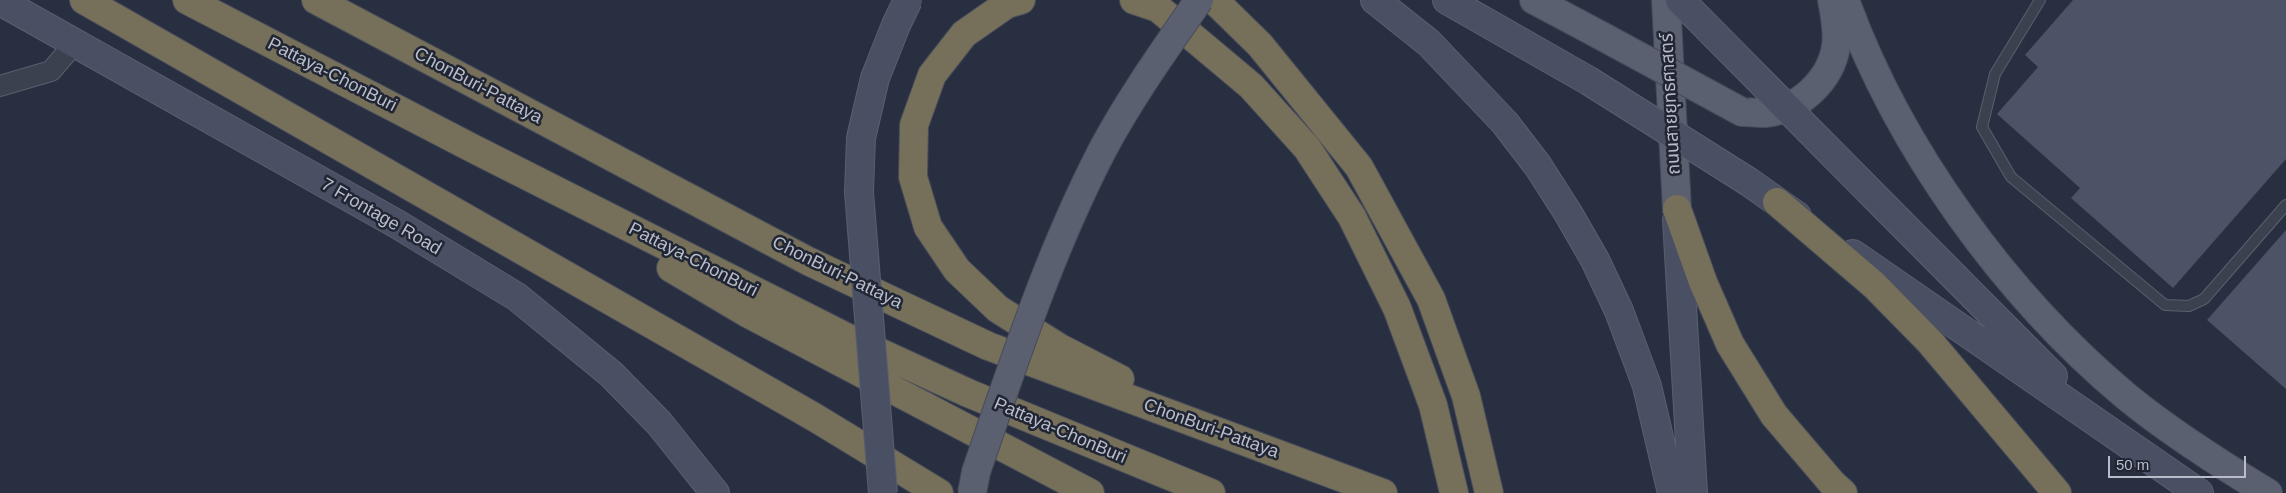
<!DOCTYPE html>
<meta charset="utf-8">
<style>
body{margin:0}
#map{position:relative;width:2286px;height:493px;overflow:hidden;background:#282f40;font-family:Helvetica,sans-serif}
canvas{display:block}
.scale{position:absolute;left:2108px;top:456px;width:138px;height:22px;box-sizing:border-box;border:2px solid #b9bdca;border-top:0;padding-left:6px;font-size:15px;line-height:18px;white-space:nowrap;color:#b9bdca;-webkit-text-stroke:4px #212635;paint-order:stroke}
</style>
<div id="map">
<canvas width="2286" height="493"></canvas>
<div class="scale">50 m</div>
</div>
<script>
const c = document.querySelector('canvas').getContext('2d');
c.lineJoin = 'round';
function paint(path, color) {
  c.fillStyle = color;
  c.fill(path, 'evenodd');
}
function strokePath(path, color, width, dash) {
  c.strokeStyle = color;
  c.lineWidth = width;
  c.lineCap = dash ? 'butt' : 'round';
  c.setLineDash(dash || []);
  c.stroke(path);
}
function drawText(font, color, halo, rows, align = 'center') {
  c.font = font + ' Helvetica,"Noto Sans Thai",sans-serif';
  c.lineWidth = 5;
  c.setLineDash([]);
  c.textBaseline = 'middle';
  c.strokeStyle = halo;
  c.fillStyle = color;
  for (const [text, x, y, turn = 0] of rows) {
    c.save();
    c.translate(x, y);
    c.rotate((+turn || 0) * Math.PI / 180);
    c.textAlign = isNaN(turn) ? turn : align;
    if (halo) c.strokeText(text, 0, 0);
    c.fillText(text, 0, 0);
    c.restore();
  }
}
const building = new Path2D(`
 M2073,0H2286V159L2173,288L2071,198L2080,188L1997,114L2038,67L2025,55Z
 M2286,230V389L2207,320Z`);
const lane = new Path2D(`
 M2040,0L1995,74L1982,127L2011,177L2165,305L2189,306L2204,299L2286,205`);
const street = new Path2D(`
 M0,86L51,71L75,43`);
const secondary = new Path2D(`
 M1375,0L1429,43L1505,123L1538,166L1568,213L1595,260L1619,311L1647,386L1672,493
 M1447,0L1589,81
 M0,1L397,224L517,297L611,374L659,423L715,493
 M1749,182L1797,216
 M1887,209L2053,376
 M1677,220L1693,493
 M1853,254L2199,493`);
const primary = new Path2D(`
 M1534,0L1598,34
 M1666,0L1677,209
 M1845,0C1899,149 2006,296 2127,397C2171,433 2220,464 2268,493
 M1742,112C1749,112 1758,113 1765,113C1799,110 1831,80 1836,46C1838,31 1835,15 1832,0`);
const highway = new Path2D(`
 M84,0L814,417L939,493
 M187,0L472,148L846,337L968,393L1211,493
 M316,0L808,261L988,346L1383,493
 M1021,0L1007,4L964,34L932,75L914,125L913,177L928,227L957,270L998,309L1060,348L1120,379
 M1134,0L1158,8L1251,86L1307,148L1352,217L1397,308L1433,405L1454,493
 M1214,0L1260,45L1359,167L1431,299L1466,396L1489,493
 M1777,202L1874,285L1930,342L2057,493
 M1677,209L1703,282L1730,344L1774,415L1832,483L1843,493
 M671,268L747,313L1090,493`);
const secondaryBridge = new Path2D(`
 M1680,0L1887,209
 M1589,81L1749,182
 M883,493L859,192L861,138L875,78L896,25L908,0`);
const primaryBridge = new Path2D(`
 M1598,34L1742,112
 M972,493L976,472C1014,362 1050,250 1104,147C1132,95 1166,48 1199,0`);
const streetNames = [
 ["Pattaya-ChonBuri",332,75,27],
 ["ChonBuri-Pattaya",478,86,28],
 ["ถนนสายยุทธศาสตร์",1671,104,-93],
 ["7 Frontage Road",381,217,30],
 ["Pattaya-ChonBuri",693,260,27],
 ["ChonBuri-Pattaya",837,273,26],
 ["ChonBuri-Pattaya",1211,429,20],
 ["Pattaya-ChonBuri",1060,431,23]
];
paint(building, '#4c5367');
strokePath(lane, '#5a5f6d', 12);
strokePath(street, '#5a5f6d', 22);
strokePath(secondary, '#5a5f6d', 30);
strokePath(primary, '#464a59', 30);
strokePath(highway, '#474c5a', 30);
strokePath(lane, '#3c4150', 10);
strokePath(street, '#3c4150', 20);
strokePath(secondary, '#4a5063', 28);
strokePath(primary, '#5a6070', 28);
strokePath(highway, '#766f59', 28);
strokePath(secondaryBridge, '#5a5f6d', 30, []);
strokePath(primaryBridge, '#464a59', 30, []);
strokePath(secondaryBridge, '#4a5063', 28);
strokePath(primaryBridge, '#5a6070', 28);
drawText('18px', '#b9bdca', '#212635', streetNames);
</script>
